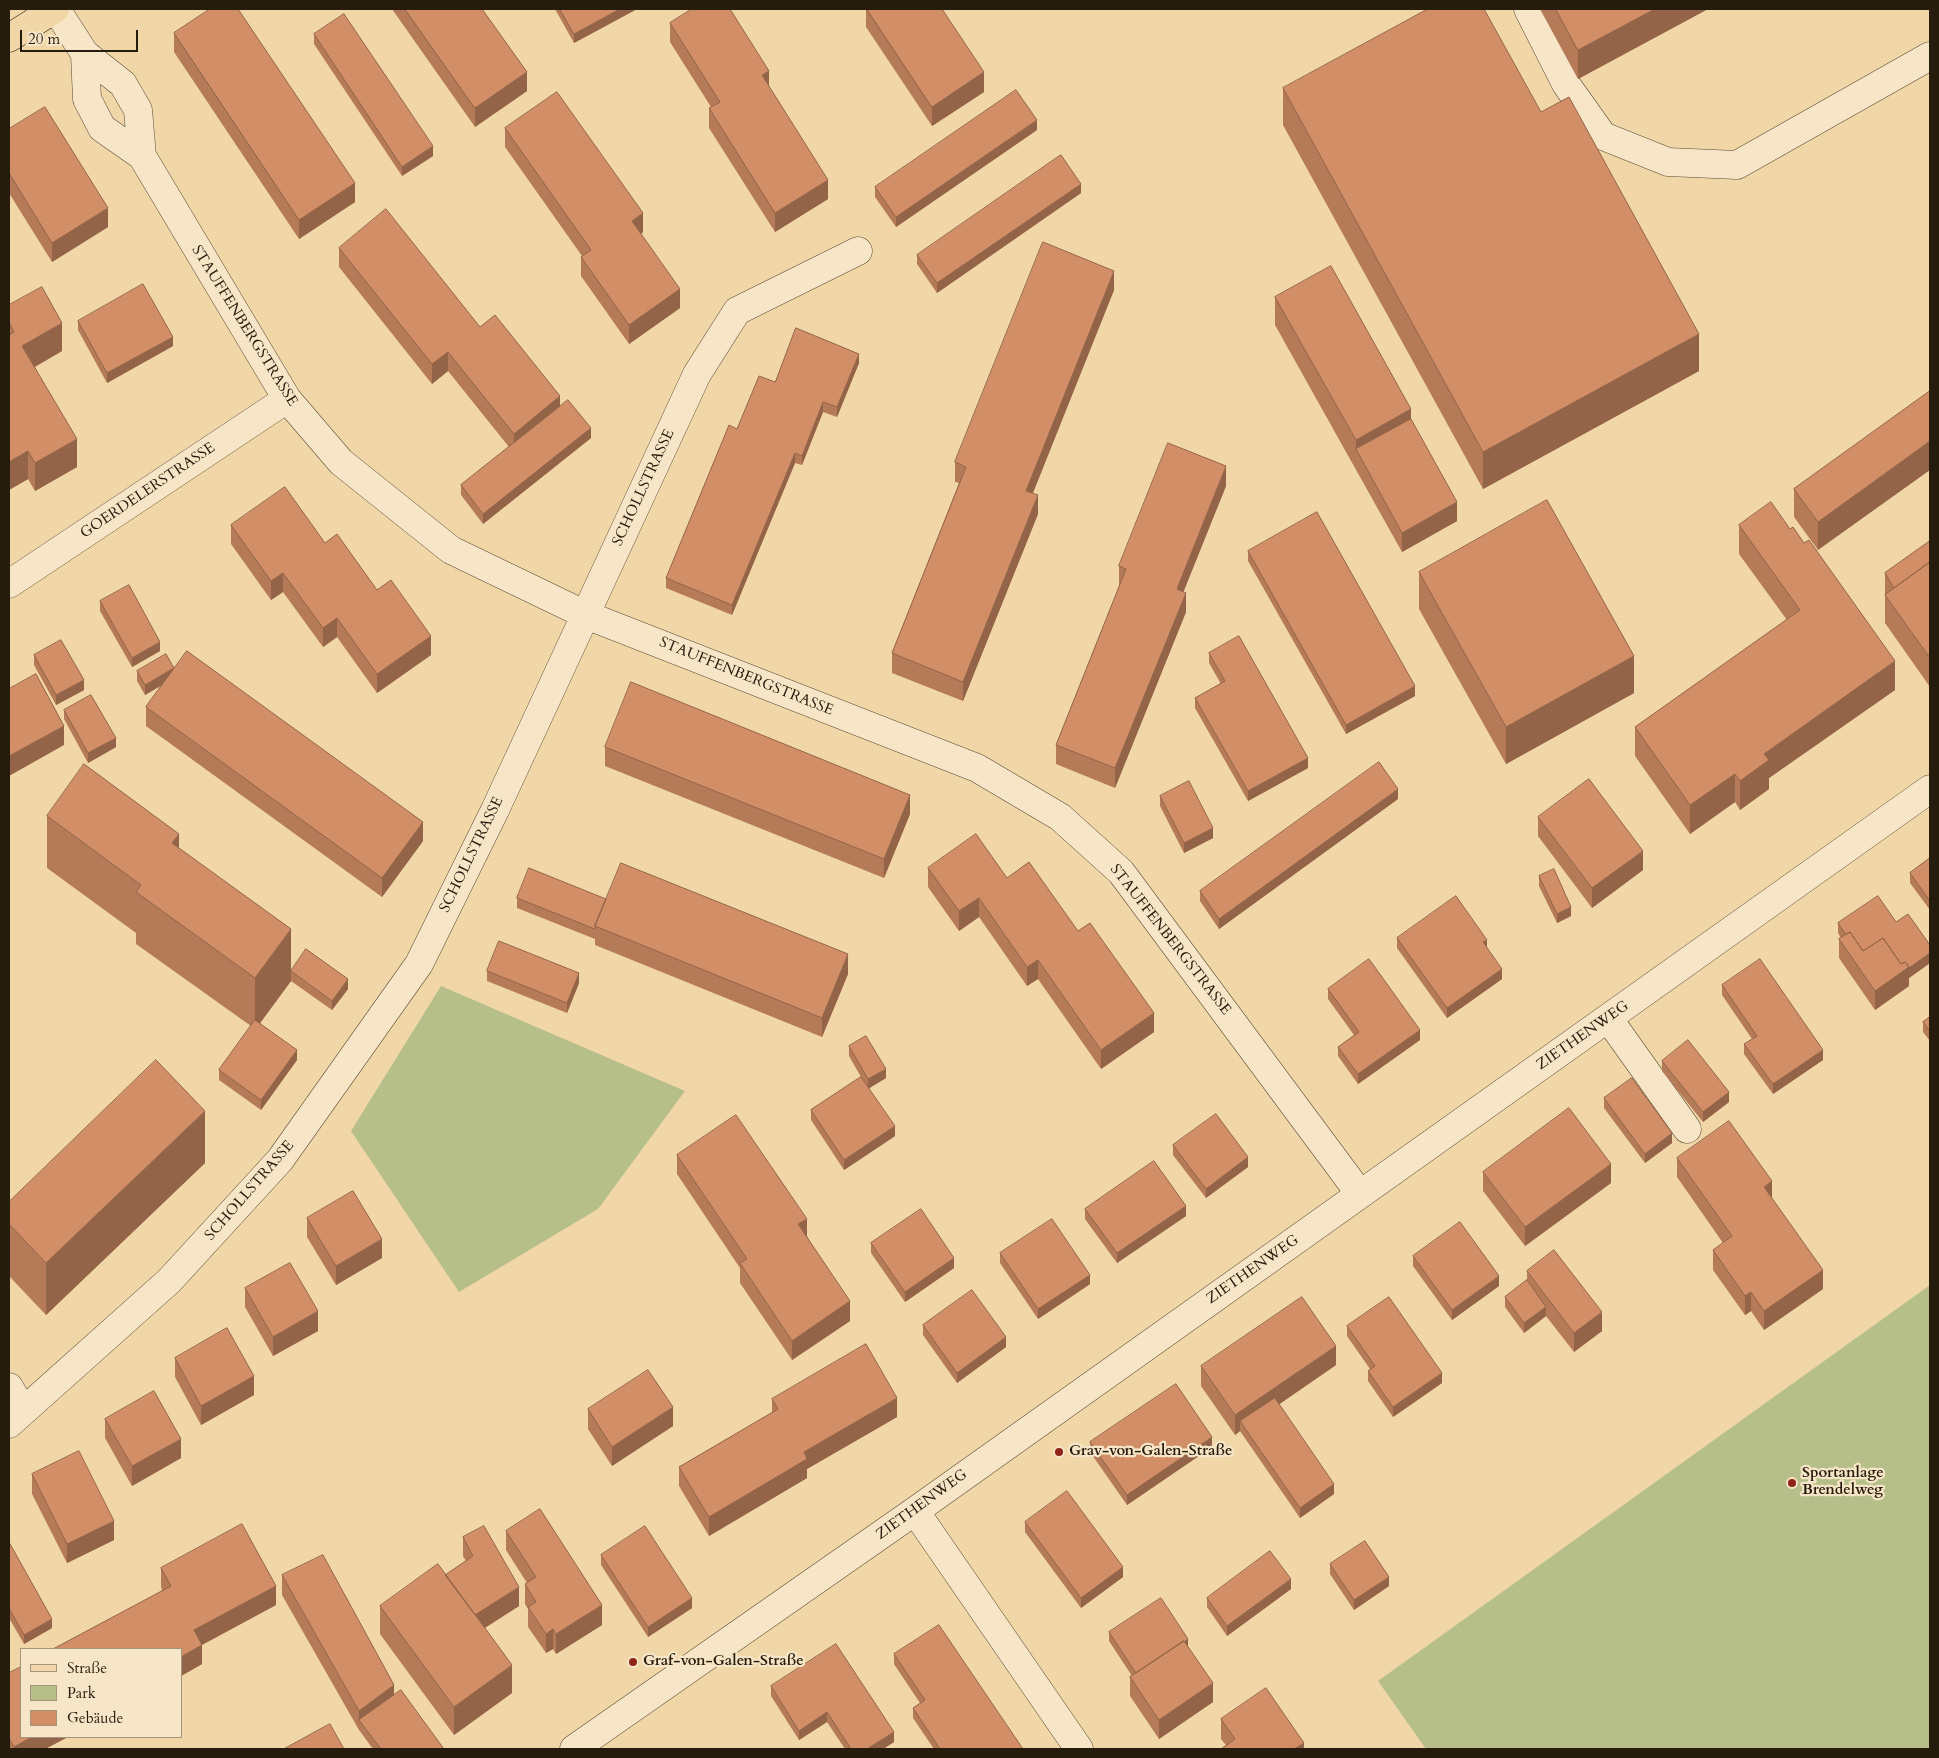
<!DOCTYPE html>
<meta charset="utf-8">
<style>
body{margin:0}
#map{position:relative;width:1939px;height:1758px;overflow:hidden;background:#f1d7a7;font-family:Cardo,serif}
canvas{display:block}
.frame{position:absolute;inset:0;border:10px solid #261c0e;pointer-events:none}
.legend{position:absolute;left:20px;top:1648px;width:162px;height:90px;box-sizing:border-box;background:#f6e5c6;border:1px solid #a3957c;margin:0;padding:6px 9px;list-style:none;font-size:15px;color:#261c0e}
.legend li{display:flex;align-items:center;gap:10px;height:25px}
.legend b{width:25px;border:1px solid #a3957c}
.scale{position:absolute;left:20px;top:30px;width:118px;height:22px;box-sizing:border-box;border:2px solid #261c0e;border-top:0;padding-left:6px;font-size:15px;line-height:18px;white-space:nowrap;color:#261c0e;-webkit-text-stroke:4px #f6e5c6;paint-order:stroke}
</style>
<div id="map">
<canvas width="1939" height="1758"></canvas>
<div class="frame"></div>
<ul class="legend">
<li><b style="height:6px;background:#f1d7a7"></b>Straße</li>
<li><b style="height:14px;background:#b6bf8a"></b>Park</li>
<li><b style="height:14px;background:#d28f67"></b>Gebäude</li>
</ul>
<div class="scale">20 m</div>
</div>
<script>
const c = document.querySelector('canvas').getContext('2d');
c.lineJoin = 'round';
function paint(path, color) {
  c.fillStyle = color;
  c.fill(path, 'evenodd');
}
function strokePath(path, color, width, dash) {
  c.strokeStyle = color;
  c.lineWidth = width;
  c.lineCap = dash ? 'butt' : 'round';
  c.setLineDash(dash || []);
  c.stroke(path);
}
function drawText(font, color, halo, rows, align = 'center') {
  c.font = font + ' Cardo,serif';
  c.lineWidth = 4.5;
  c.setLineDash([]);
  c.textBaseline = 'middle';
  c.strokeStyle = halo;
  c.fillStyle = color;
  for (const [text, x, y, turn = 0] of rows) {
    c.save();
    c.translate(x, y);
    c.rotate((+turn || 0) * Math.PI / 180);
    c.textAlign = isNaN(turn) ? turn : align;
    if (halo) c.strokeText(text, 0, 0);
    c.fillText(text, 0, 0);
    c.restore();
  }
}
const green = new Path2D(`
 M441,986L685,1091L598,1209L459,1292L351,1131Z
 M1930,1285V1749H1426L1378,1681Z`);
const minor = new Path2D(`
 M56,9L85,54L123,84L138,110L142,156L287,399L341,462L451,550L586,615L977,768L1060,817L1121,872L1360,1194
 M1528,9L1566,84L1603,136L1668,162L1737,165L1930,56
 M85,54L87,99L102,128L142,156
 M9,584L287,399
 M1608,1018L1687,1129
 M9,1387L23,1411
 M9,1424L169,1281L280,1160L419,964L495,810L697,374L737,311L858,251
 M915,1511L1079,1749
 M574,1749L915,1511L1930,789`);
const major = new Path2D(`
 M9,38L55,9`);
const wall = new Path2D(`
 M392,9H482L527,91L475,127Z
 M555,9H637L574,43Z
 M866,9H942L984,92L932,126L866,27Z
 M1540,9H1708L1578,79Z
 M670,23L828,199L775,232L709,128V108L711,107L670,42Z
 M174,33L355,202L299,239L174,52Z
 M314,34L433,156L402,176L314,44Z
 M1283,88L1541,112L1699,371L1483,489L1283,125Z
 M505,128L643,232L641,234L680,308L629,344L581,276V257L582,256L505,147Z
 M9,129L108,227L52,262L9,193Z
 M1037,130L896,227L875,197V187Z
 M1081,193L937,293L917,264V255Z
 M339,248L480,327L591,438L483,524L461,495V485L509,447L448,371L432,384L339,267Z
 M1114,290L1033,493L1038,514L963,701L892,673V653L959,483L955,482V462Z
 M1275,297L1411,419L1457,521L1402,552L1275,325Z
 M9,305L62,351L35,367L77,467L35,491L28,479L9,490Z
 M78,321L173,346L107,383L78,330Z
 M859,363L837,417L823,412L802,465L795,463L732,615L666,588V578L737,429L775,382Z
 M1930,391L1818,550L1794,517V489Z
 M1226,486L1183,592L1186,612L1115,788L1056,764V745L1120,585H1119V566Z
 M231,525L325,543L377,590L431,655L377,693L337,637L323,647L283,592L271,600L231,544Z
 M1739,525L1895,690L1769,778V789L1740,810L1735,802L1690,834L1635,756V727L1787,620L1739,554Z
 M1930,541V687L1885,623V573Z
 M1248,551L1415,696L1346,734L1248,561Z
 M1419,572L1634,693L1506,764L1419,609Z
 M100,601L160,651L132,667L100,611Z
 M1209,653L1308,768L1248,801L1195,708V698L1221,684L1209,663Z
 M34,655L84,690L56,705L34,665Z
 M174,669L423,841L382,897L146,726V707L162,685L145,695L137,681V671Z
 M64,710L116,747L88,763L64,719Z
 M605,747L910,814L884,878L605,766Z
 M1160,796L1213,838L1184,853L1160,806Z
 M1398,799L1219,929L1200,901V891Z
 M47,816L179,848L291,981L260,1023L297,1060L261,1110L219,1080V1070L251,1026L136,944V933L47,868Z
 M1538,817L1643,870L1592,908L1538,836Z
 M1930,858V910L1910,883V873Z
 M928,868L1007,878L1078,931L1154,1032L1101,1069L1038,979L1027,986L979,917L959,931L928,887Z
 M1539,876L1571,916L1557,923L1539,886Z
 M517,898L606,899L848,974L822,1037L595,945V939L517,908Z
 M1896,922L1930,945V963L1909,978V986L1875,1010L1839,958V939L1841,938L1838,933V923Z
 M1397,938L1487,949L1502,979L1447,1018L1397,948Z
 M291,971L348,989L332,1010L291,981Z
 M487,971L579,983L567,1013L487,981Z
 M1722,985L1823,1060L1773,1094L1744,1054V1044L1752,1039L1722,995Z
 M1328,989L1420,1040L1358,1084L1338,1056V1047L1354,1035L1328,999Z
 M1930,1017V1041L1923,1032V1022Z
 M849,1046L886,1078L869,1088L895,1136L844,1170L811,1120V1110L861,1077L849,1056Z
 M1662,1061L1729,1102L1703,1122L1662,1071Z
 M1604,1098L1672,1143L1645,1163L1604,1108Z
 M1173,1145L1248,1167L1206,1198L1173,1155Z
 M677,1155L807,1236L850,1321L792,1360L740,1283V1268L677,1174Z
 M1677,1158L1772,1198L1823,1289L1764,1330L1751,1311L1745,1315L1713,1270V1250L1723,1243L1677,1177Z
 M205,1163L46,1315L9,1276V1202Z
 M1483,1172L1611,1183L1525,1246L1483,1191Z
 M1085,1209L1186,1216L1117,1263L1085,1219Z
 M307,1218L382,1258L336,1285L307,1237Z
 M871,1243L954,1268L905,1302L871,1253Z
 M1000,1253L1090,1284L1038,1319L1000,1263Z
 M1413,1256L1499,1286L1452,1320L1413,1266Z
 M1527,1271L1602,1331L1574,1352L1546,1316L1524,1333L1505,1307V1297L1527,1280Z
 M245,1288L318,1331L273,1356L245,1307Z
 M923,1325L1006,1347L957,1383L923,1335Z
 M1347,1326L1442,1383L1393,1417L1368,1381V1371L1370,1369L1347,1336Z
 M175,1358L254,1395L201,1425L175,1377Z
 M1336,1365L1279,1404L1334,1494L1300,1518L1240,1431L1235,1435L1201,1386V1366Z
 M772,1399L897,1417L807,1469V1478L709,1536L679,1486V1467L772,1413Z
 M588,1409L673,1426L612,1466L588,1429Z
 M105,1419L181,1458L132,1486L105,1438Z
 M1090,1442L1212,1447L1127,1505L1090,1452Z
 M32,1474L114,1540L67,1563L32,1494Z
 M1025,1522L1123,1577L1081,1608L1025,1532Z
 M506,1531L602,1625L556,1654L553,1649L546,1653L528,1627V1609L525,1604V1584L527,1583L506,1550Z
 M463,1537L519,1606L485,1628L512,1693L454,1735L380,1634V1606L445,1575L466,1561L463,1556Z
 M9,1542L52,1628L24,1644L9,1618Z
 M601,1555L692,1608L648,1637L601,1565Z
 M1330,1564L1389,1586L1354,1610L1330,1574Z
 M161,1568L276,1605L202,1645V1664L181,1676V1649L162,1590L161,1587Z
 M282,1575L444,1749H373L359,1730L282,1595Z
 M1291,1589L1227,1636L1207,1607V1598Z
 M1109,1632L1188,1647L1213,1702L1159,1739L1130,1696V1677L1132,1676L1109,1641Z
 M894,1654L1023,1749H934L913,1718V1708L920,1703L894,1664Z
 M9,1673L21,1737H68L45,1749H9Z
 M771,1686L894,1742L883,1749H845L827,1722L799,1740L771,1696Z
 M1221,1719L1304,1749L1226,1745L1221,1739Z`);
const shadedWall = new Path2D(`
 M620,9H637L574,43V34Z
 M1655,9H1708L1578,79V50Z
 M769,71V90L762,75Z
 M527,72V91L475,127V108Z
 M984,72V92L932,126V107Z
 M1037,120V130L896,227V217Z
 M433,146V156L402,176V167Z
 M828,180V199L775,232V213Z
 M355,183V202L299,239V220Z
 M1081,184V193L937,293V283Z
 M108,208V227L52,262V243Z
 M643,213V232L632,240V221Z
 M1114,271V290L1026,510V491Z
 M680,289V308L629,344V325Z
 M62,323V351L22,374V346Z
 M1699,334V371L1483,489V452Z
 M173,337V346L107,383V373Z
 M448,352V371L432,384V364Z
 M859,354V363L837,417V407Z
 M560,396V416L514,453V434Z
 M823,402V412L802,465V456Z
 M1411,409V438L1356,449V468V440Z
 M591,428V438L483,524V514Z
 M77,439V467L35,491V463Z
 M1930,441V470L1818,550V522Z
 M28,451V479L9,490V462Z
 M795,453V463L732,615V605Z
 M1226,466V486L1177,608V589Z
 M1038,495V514L963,701V682Z
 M1457,502V521L1402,552V533Z
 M283,573V592L271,600V581Z
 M1186,593V612L1115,788V768Z
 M337,618V637L323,647V628Z
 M431,636V655L377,693V674Z
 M160,642V651L132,667V658Z
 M1634,656V693L1506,764V727Z
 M1895,661V690L1769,778V789L1740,810V781L1764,754Z
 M174,668V678L145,695V685Z
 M84,680V690L56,705V695Z
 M1415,686V696L1346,734V725Z
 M64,726V745L9,776V756Z
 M116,738V747L88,763V753Z
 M1308,758V768L1248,801V791Z
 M1735,774V802L1690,834V805Z
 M1398,789V799L1219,929V919Z
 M910,795V814L884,878V859Z
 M423,822V841L382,897V878Z
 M1213,828V838L1184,853V843Z
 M179,834V885L172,843Z
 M1643,851V870L1592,908V888Z
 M979,898V917L959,931V911Z
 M1571,907V916L1557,923V914Z
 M291,929V981L255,1030V978Z
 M1487,940V950L1483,942Z
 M1930,953V963L1909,978V986L1875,1010V991L1909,967Z
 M848,954V974L822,1037V1018Z
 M1038,960V979L1027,986V967Z
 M1502,969V979L1447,1018V1008Z
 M579,973V983L567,1013V1003Z
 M348,979V989L332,1010V1001Z
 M1154,1013V1032L1101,1069V1050Z
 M1420,1030V1040L1358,1084V1074Z
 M297,1050V1060L261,1110V1100Z
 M1823,1050V1060L1773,1094V1084Z
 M886,1069V1078L868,1089V1079Z
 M1729,1092V1102L1703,1122V1112Z
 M205,1111V1163L46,1315V1263Z
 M895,1126V1136L844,1170V1160Z
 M1672,1133V1143L1645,1163V1154Z
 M1248,1157V1167L1206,1198V1189Z
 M1611,1164V1183L1525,1246V1227Z
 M1772,1181V1200L1764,1187Z
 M1186,1206V1216L1117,1263V1253Z
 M807,1219V1238L798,1224Z
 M382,1239V1258L336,1285V1266Z
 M954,1258V1268L905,1302V1292Z
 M1823,1270V1289L1764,1330V1311Z
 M1090,1275V1284L1038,1319V1309Z
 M1499,1276V1286L1452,1320V1310Z
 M1751,1292V1311L1745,1315V1296Z
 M850,1301V1321L792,1360V1341Z
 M1546,1307V1316L1524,1333V1323Z
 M318,1311V1331L273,1356V1337Z
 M1602,1312V1331L1574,1352V1333Z
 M1006,1337V1347L957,1383V1373Z
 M1336,1346V1365L1245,1428L1240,1421V1431L1235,1435V1415Z
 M1442,1373V1383L1393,1417V1407Z
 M254,1376V1395L201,1425V1406Z
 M897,1398V1417L807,1469V1478L709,1536V1517L804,1452Z
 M673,1407V1426L612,1466V1447Z
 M1212,1437V1447L1127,1505V1495Z
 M181,1439V1458L132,1486V1466Z
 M1334,1484V1494L1300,1518V1508Z
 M114,1521V1540L67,1563V1544Z
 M1123,1567V1577L1081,1608V1598Z
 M1389,1577V1586L1354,1610V1600Z
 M1291,1579V1589L1227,1636V1626Z
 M276,1586V1605L194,1649V1630Z
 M519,1587V1606L470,1637V1618Z
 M692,1598V1608L648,1637V1627Z
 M602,1605V1625L556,1654V1634Z
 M52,1619V1628L24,1644V1635Z
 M553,1629V1649L546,1653V1634Z
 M1188,1639V1649L1136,1673Z
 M202,1645V1664L181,1676V1657Z
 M512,1665V1693L454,1735V1707Z
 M1213,1683V1702L1159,1739V1720Z
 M394,1685V1705L359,1720V1730V1711Z
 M827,1712V1722L799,1740V1731Z
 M894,1732V1742L883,1749H867Z
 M32,1737H68L45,1749H14V1747Z
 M1304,1743V1749H1294Z`);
const building = new Path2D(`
 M210,9H238L355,183L299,220L174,33Z
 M405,9H482L527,72L475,108Z
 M560,9H620L574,34Z
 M692,9H730L769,71L762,75L828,180L775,213L709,108L720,102L670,23Z
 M867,9H942L984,72L932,107Z
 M1428,9H1484L1541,112L1569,97L1699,334L1483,452L1283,88Z
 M1556,9H1655L1578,50Z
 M344,14L433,146L402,167L314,34Z
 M1016,90L1037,120L896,217L875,187Z
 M557,92L643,213L632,221L680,289L629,325L581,257L591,250L505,128Z
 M45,107L108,208L52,243L9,173V129Z
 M1061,155L1081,184L937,283L917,255Z
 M386,209L480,327L495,315L560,396L514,434L448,352L432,364L339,248Z
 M1043,242L1114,271L1026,491L1038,495L963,682L892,653L966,467L955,462Z
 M1331,266L1411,409L1356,440L1275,297Z
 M143,284L173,337L107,373L78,321Z
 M42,287L62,323L22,346L77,439L35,463L28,451L9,462V335L14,332L9,322V305Z
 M796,328L859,354L837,407L823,402L802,456L795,453L732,605L666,578L729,425L737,429L759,376L775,382Z
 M1930,391V441L1818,522L1794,489Z
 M568,400L591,428L483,514L461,485Z
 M1411,419L1457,502L1402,533L1356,449Z
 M1168,443L1226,466L1177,589L1186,593L1115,768L1056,745L1126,569L1119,566Z
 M285,487L325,543L337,534L377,590L391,580L431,636L377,674L337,618L323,628L283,573L271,581L231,525Z
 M1547,500L1634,656L1506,727L1419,572Z
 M1771,502L1790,529L1793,527L1804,543L1809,540L1895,661L1764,754L1769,760L1740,781L1735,774L1690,805L1635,727L1800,610L1739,525Z
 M1317,512L1415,686L1346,725L1248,551Z
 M1930,541V562L1894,588L1885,573Z
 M1930,562V658L1885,595Z
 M129,585L160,642L132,658L100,601Z
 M1239,636L1308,758L1248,791L1195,698L1225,681L1209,653Z
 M61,640L84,680L56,695L34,655Z
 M187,651L423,822L382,878L146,707Z
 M166,654L174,668L145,685L137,671Z
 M36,674L64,726L9,756V689Z
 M631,682L910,795L884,859L605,747Z
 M91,695L116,738L88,753L64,710Z
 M1379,762L1398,789L1219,919L1200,891Z
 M84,764L179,834L172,843L291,929L255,978L136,892L141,885L47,816Z
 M1589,779L1643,851L1592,888L1538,817Z
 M1189,781L1213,828L1184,843L1160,796Z
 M976,834L1007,878L1029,862L1078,931L1090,923L1154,1013L1101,1050L1038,960L1027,967L979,898L959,911L928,868Z
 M1930,858V901L1910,873Z
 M621,863L848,954L822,1018L595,926Z
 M529,868L606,899L595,926V929L517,898Z
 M1554,869L1571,907L1557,914L1539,876Z
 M1456,896L1487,940L1483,942L1502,969L1447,1008L1397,938Z
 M1878,896L1896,922L1908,914L1930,945V953L1909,968V967L1905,962L1901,964L1883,938L1863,951L1850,932L1846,935L1838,923Z
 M1850,932L1863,951L1883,938L1901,964L1905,962L1909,967L1875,991L1839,939Z
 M499,941L579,973L567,1003L487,971Z
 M306,949L348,979L332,1001L291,971Z
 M1369,959L1420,1030L1358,1074L1338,1047L1359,1032L1328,989Z
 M1760,959L1823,1050L1773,1084L1744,1044L1757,1036L1722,985Z
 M1930,1017V1031L1923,1022Z
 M255,1020L297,1050L261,1100L219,1070Z
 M866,1036L886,1069L868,1079L849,1046Z
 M1688,1040L1729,1092L1703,1112L1662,1061Z
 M156,1060L205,1111L46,1263L9,1224V1202Z
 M861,1077L895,1126L844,1160L811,1110Z
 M1632,1078L1672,1133L1645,1154L1604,1098Z
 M1569,1108L1611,1164L1525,1227L1483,1172Z
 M1216,1114L1248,1157L1206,1189L1173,1145Z
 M736,1115L807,1219L798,1224L850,1301L792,1341L740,1263L747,1259L677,1155Z
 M1729,1121L1772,1181L1764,1187L1823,1270L1764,1311L1751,1292L1745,1296L1713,1250L1732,1236L1677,1158Z
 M1154,1161L1186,1206L1117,1253L1085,1209Z
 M353,1191L382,1239L336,1266L307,1218Z
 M921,1209L954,1258L905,1292L871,1243Z
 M1052,1219L1090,1275L1038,1309L1000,1253Z
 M1460,1222L1499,1276L1452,1310L1413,1256Z
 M1554,1250L1602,1312L1574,1333L1527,1271Z
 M290,1263L318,1311L273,1337L245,1288Z
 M1527,1280L1546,1307L1524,1323L1505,1297Z
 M972,1290L1006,1337L957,1373L923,1325Z
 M1302,1297L1336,1346L1235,1415L1201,1366Z
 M1389,1297L1442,1373L1393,1407L1368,1371L1375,1366L1347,1326Z
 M227,1328L254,1376L201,1406L175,1358Z
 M866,1344L897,1398L804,1452L807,1459L709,1517L679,1467L778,1409L772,1399Z
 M648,1370L673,1407L612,1447L588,1409Z
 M1176,1384L1212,1437L1127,1495L1090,1442Z
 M154,1391L181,1439L132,1466L105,1419Z
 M1275,1398L1334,1484L1300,1508L1240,1421Z
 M79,1451L114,1521L67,1544L32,1474Z
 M1067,1491L1123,1567L1081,1598L1025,1522Z
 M540,1509L602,1605L556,1634L553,1629L546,1634L528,1607L536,1602L525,1584L536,1577L506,1531Z
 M242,1524L276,1586L194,1630L202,1645L181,1657V1649H53L171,1586L161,1568Z
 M484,1526L519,1587L475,1615L445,1575L473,1556L463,1537Z
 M645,1526L692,1598L648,1627L601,1555Z
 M1365,1541L1389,1577L1354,1600L1330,1564Z
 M9,1542L52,1619L24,1635L9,1608Z
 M1270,1551L1291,1579L1227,1626L1207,1598Z
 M323,1555L394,1685L359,1711L282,1575Z
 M438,1564L512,1665L454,1707L380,1606Z
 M1161,1598L1188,1639L1184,1642V1641L1136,1673L1109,1632Z
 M939,1625L1023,1749H940L913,1708L925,1700L894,1654Z
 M1184,1641L1213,1683L1159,1720L1130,1677Z
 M836,1644L894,1732L867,1749H851L827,1712L799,1731L771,1686Z
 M21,1667V1737H32L14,1747L9,1738V1673Z
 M1266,1688L1304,1743L1294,1749H1221L1235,1739L1221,1719Z
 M401,1690L444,1749H381L359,1720Z
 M330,1724L344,1749H284Z`);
const markers = [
 [1059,1452,5,"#8f2418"],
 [1792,1483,5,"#8f2418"],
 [633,1662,5,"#8f2418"]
];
const streetNames = [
 ["STAUFFENBERGSTRASSE",244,326,58],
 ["SCHOLLSTRASSE",644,488,-65],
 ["GOERDELERSTRASSE",148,491,-34],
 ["STAUFFENBERGSTRASSE",746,677,22],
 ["SCHOLLSTRASSE",472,855,-64],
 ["STAUFFENBERGSTRASSE",1170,940,52],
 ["ZIETHENWEG",1583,1036,-35],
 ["SCHOLLSTRASSE",250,1191,-49],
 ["ZIETHENWEG",1253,1270,-35],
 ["ZIETHENWEG",922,1505,-36]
];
const poiNames = [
 ["Grav-von-Galen-Straße",1069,1452],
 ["Sportanlage",1802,1474],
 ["Brendelweg",1802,1491],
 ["Graf-von-Galen-Straße",643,1662]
];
paint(green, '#b6bf8a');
strokePath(minor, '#594b34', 29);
strokePath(major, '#261c0e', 29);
strokePath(minor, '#f6e5c6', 28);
strokePath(major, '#f1d7a7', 28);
paint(wall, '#b57b59');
paint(shadedWall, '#936448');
paint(building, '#d28f67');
strokePath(building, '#936448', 1);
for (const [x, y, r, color] of markers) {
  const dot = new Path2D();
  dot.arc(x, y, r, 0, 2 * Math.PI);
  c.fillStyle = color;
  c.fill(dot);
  strokePath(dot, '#f6e5c6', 2);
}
drawText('15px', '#261c0e', '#f6e5c6', streetNames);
drawText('bold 15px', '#261c0e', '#f6e5c6', poiNames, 'left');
</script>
